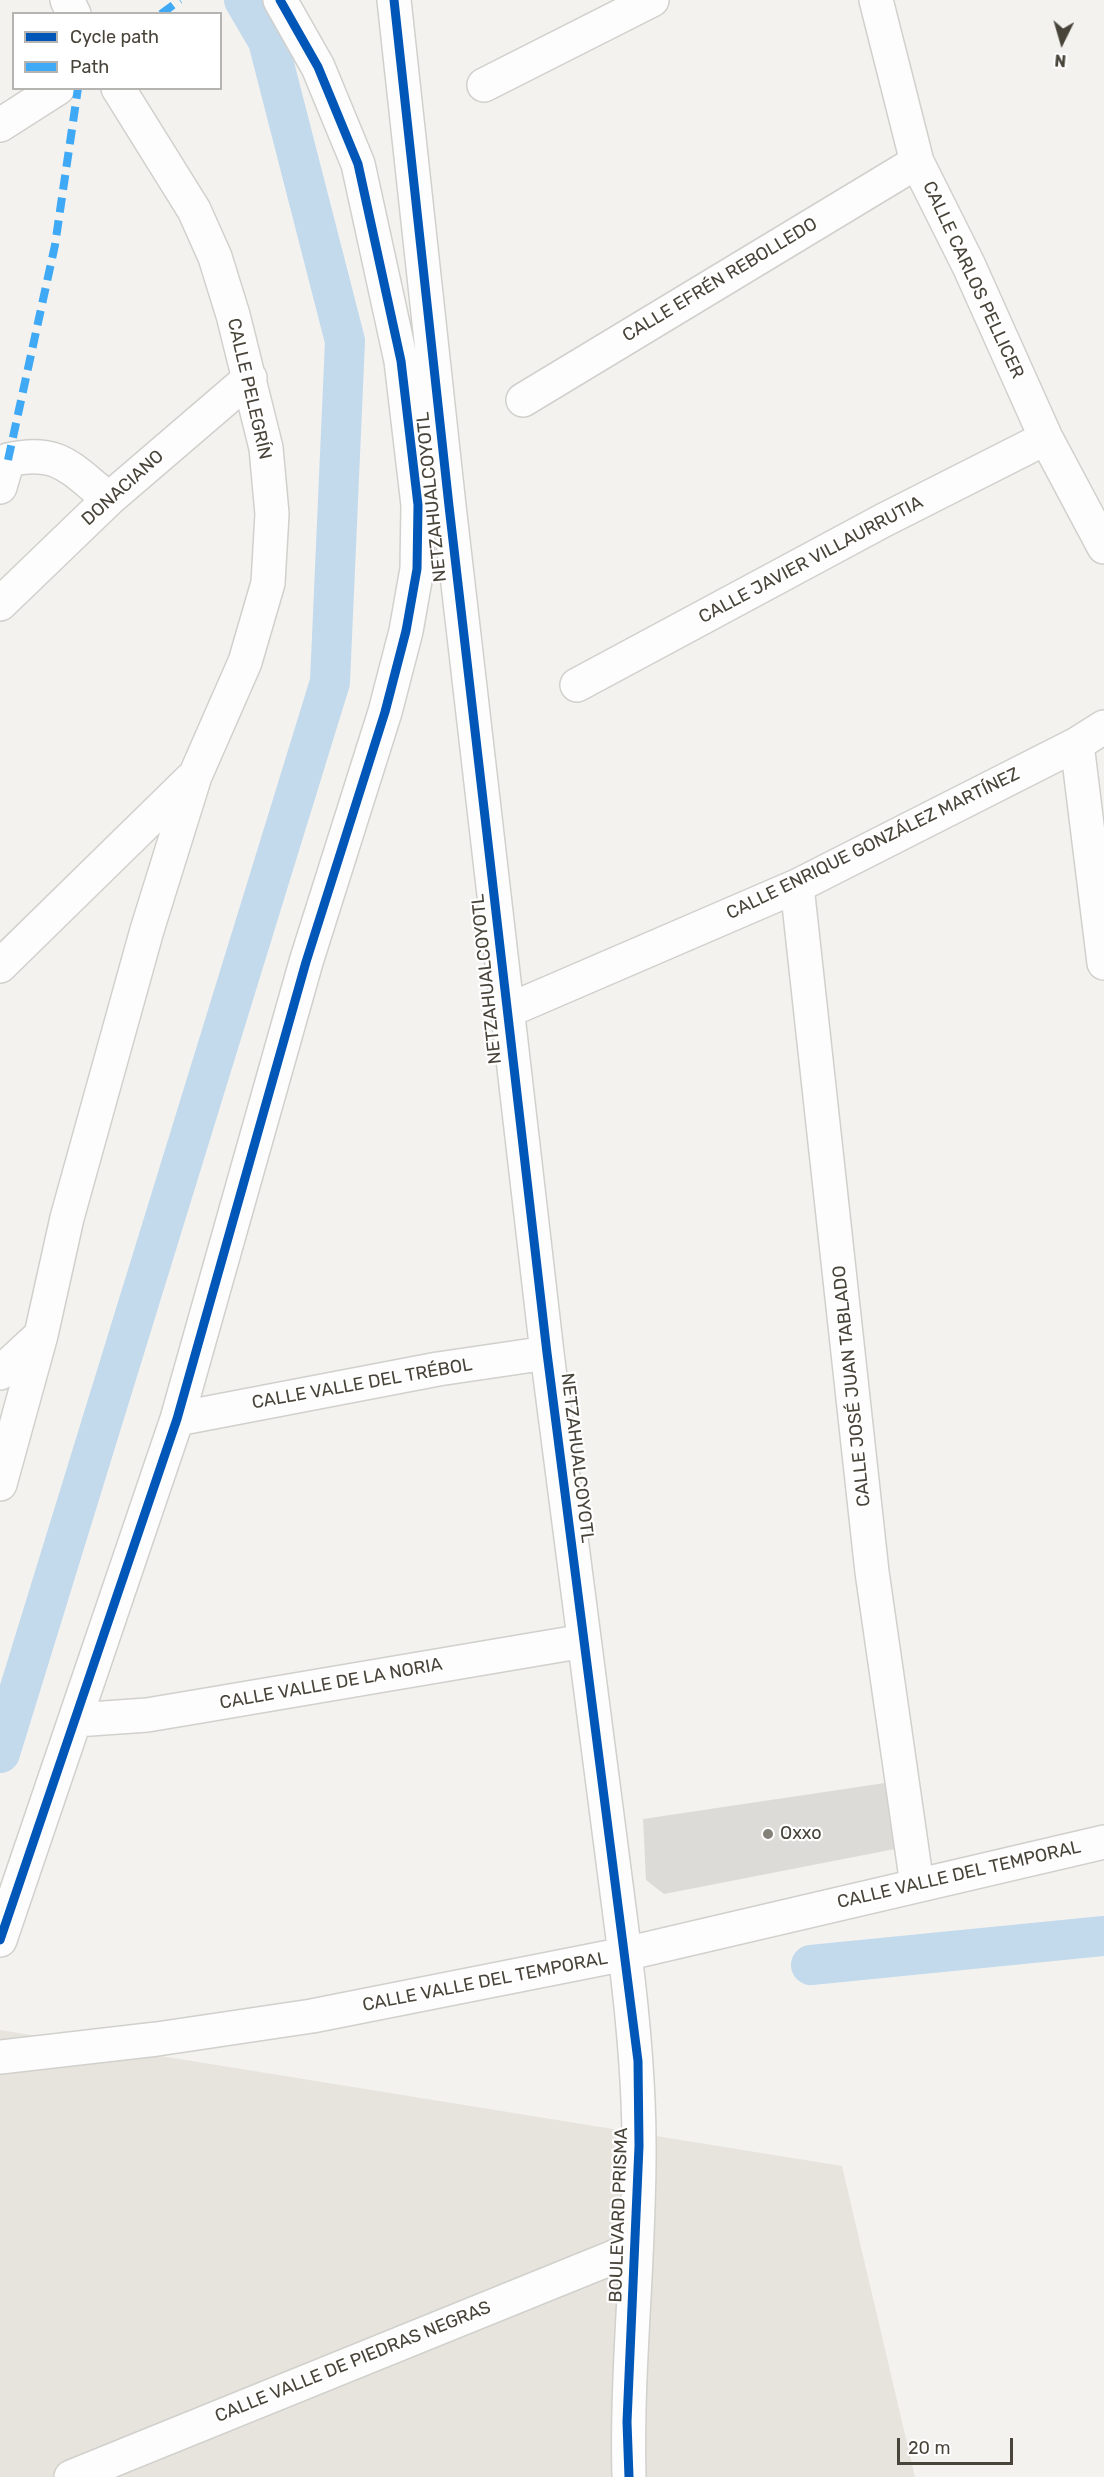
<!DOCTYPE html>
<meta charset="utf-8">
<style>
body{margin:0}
#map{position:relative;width:1104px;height:2477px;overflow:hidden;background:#f3f2ef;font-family:Rubik,sans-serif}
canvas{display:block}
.legend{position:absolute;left:12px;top:12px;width:210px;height:78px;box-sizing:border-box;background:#fff;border:2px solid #b6b4b0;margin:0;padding:8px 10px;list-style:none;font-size:18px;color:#49443a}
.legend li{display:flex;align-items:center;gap:12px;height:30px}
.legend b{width:30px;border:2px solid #b6b4b0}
.north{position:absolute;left:1032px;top:12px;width:60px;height:60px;-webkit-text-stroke:4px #fff;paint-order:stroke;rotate:185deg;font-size:16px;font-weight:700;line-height:24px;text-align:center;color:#49443a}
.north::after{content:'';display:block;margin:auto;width:21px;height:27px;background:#49443a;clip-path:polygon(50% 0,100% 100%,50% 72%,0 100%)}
.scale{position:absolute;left:897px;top:2438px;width:116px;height:27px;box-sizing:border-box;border:3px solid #49443a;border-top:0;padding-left:8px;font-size:18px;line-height:21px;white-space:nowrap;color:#49443a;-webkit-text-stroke:4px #fff;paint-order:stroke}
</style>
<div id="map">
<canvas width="1104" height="2477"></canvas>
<ul class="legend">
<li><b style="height:8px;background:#0057b8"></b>Cycle path</li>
<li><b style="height:8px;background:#3fa9f5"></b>Path</li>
</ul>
<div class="north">N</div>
<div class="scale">20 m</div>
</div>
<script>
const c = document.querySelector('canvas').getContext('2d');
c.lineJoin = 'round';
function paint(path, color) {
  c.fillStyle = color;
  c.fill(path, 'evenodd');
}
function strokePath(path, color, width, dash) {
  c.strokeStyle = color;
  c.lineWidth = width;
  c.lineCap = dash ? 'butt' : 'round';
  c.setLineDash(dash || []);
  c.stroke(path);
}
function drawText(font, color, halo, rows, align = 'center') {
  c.font = font + ' Rubik,sans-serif';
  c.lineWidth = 4.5;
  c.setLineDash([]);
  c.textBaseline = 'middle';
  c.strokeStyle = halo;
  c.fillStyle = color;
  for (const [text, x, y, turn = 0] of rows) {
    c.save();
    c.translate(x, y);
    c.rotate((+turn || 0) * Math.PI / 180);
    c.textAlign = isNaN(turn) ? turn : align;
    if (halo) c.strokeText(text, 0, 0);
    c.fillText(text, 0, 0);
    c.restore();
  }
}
const residential = new Path2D(`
 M0,2030L842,2166L915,2477H0Z`);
const canal = new Path2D(`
 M0,1753L330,682L345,341L268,41L244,0
 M811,1965L1104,1936`);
const building = new Path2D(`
 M885,1783L895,1849L664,1894L646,1880L643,1819Z`);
const minor = new Path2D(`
 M67,0L74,14
 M876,0L917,162L969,266L1046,438L1104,547
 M484,85L652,0
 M0,125L58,88
 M523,400L917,162
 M8,460C59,448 71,469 109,499
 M0,487L8,460
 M0,604L109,499L250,378
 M577,685L884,520L1046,438
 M1077,744L1104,963
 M797,886L872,1572L917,1885
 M0,966L191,779
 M507,1011L797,886L1077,744L1104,727
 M0,1373L41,1335
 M177,1419L438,1369L547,1353
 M0,1484L41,1335L67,1218L147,930L195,776L245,662L268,583L272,514L266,448L233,315L215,257L194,210L118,88
 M76,1720L147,1715L195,1707L584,1641
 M0,1940L177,1419L306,962L385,712L406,631L417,569L418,505L401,361L358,164L318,67L280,0
 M0,2057L157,2039L312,2016L625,1954L547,1353L449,506L394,0
 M71,2477L636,2248`);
const tertiary = new Path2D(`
 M629,2477C626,2366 640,2255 639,2144C639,2080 633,2018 625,1954L1104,1842`);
const quiet = new Path2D(`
 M161,14L180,0
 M8,460L55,245L78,88`);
const cycleway = new Path2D(`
 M394,0L449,506L547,1353L638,2061L639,2146L627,2422L629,2477
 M0,1940L177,1419L306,962L385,712L406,631L417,569L418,505L401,361L358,164L318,67L280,0`);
const markers = [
 [768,1834,6,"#848179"]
];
const streetNames = [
 ["CALLE EFRÉN REBOLLEDO",720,280,-31],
 ["CALLE CARLOS PELLICER",973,280,65],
 ["CALLE PELEGRÍN",249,389,77],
 ["DONACIANO",123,488,-42],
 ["NETZAHUALCOYOTL",432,497,-96],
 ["CALLE JAVIER VILLAURRUTIA",811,560,-28],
 ["CALLE ENRIQUE GONZÁLEZ MARTÍNEZ",873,844,-26],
 ["NETZAHUALCOYOTL",487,979,-96],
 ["CALLE VALLE DEL TRÉBOL",362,1384,-10],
 ["CALLE JOSÉ JUAN TABLADO",852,1386,-96],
 ["NETZAHUALCOYOTL",577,1458,83],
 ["CALLE VALLE DE LA NORIA",331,1684,-10],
 ["CALLE VALLE DEL TEMPORAL",959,1875,-13],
 ["CALLE VALLE DEL TEMPORAL",485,1982,-11],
 ["BOULEVARD PRISMA",619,2215,-88],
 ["CALLE VALLE DE PIEDRAS NEGRAS",353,2362,-22]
];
const poiNames = [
 ["Oxxo",780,1834]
];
paint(residential, '#e6e4dd');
strokePath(canal, '#c3daec', 40);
paint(building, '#dddbd7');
strokePath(minor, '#d1d0cc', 36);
strokePath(tertiary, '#d1d0cc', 36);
strokePath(minor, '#fdfdfd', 33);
strokePath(tertiary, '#fdfdfd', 33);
strokePath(quiet, '#3fa9f5', 8, [15, 8]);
strokePath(cycleway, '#0057b8', 9);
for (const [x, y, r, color] of markers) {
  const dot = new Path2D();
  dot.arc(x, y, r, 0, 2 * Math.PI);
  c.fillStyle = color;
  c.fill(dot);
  strokePath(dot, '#fff', 2);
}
drawText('18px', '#49443a', '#fff', streetNames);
drawText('18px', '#49443a', '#fff', poiNames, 'left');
</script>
